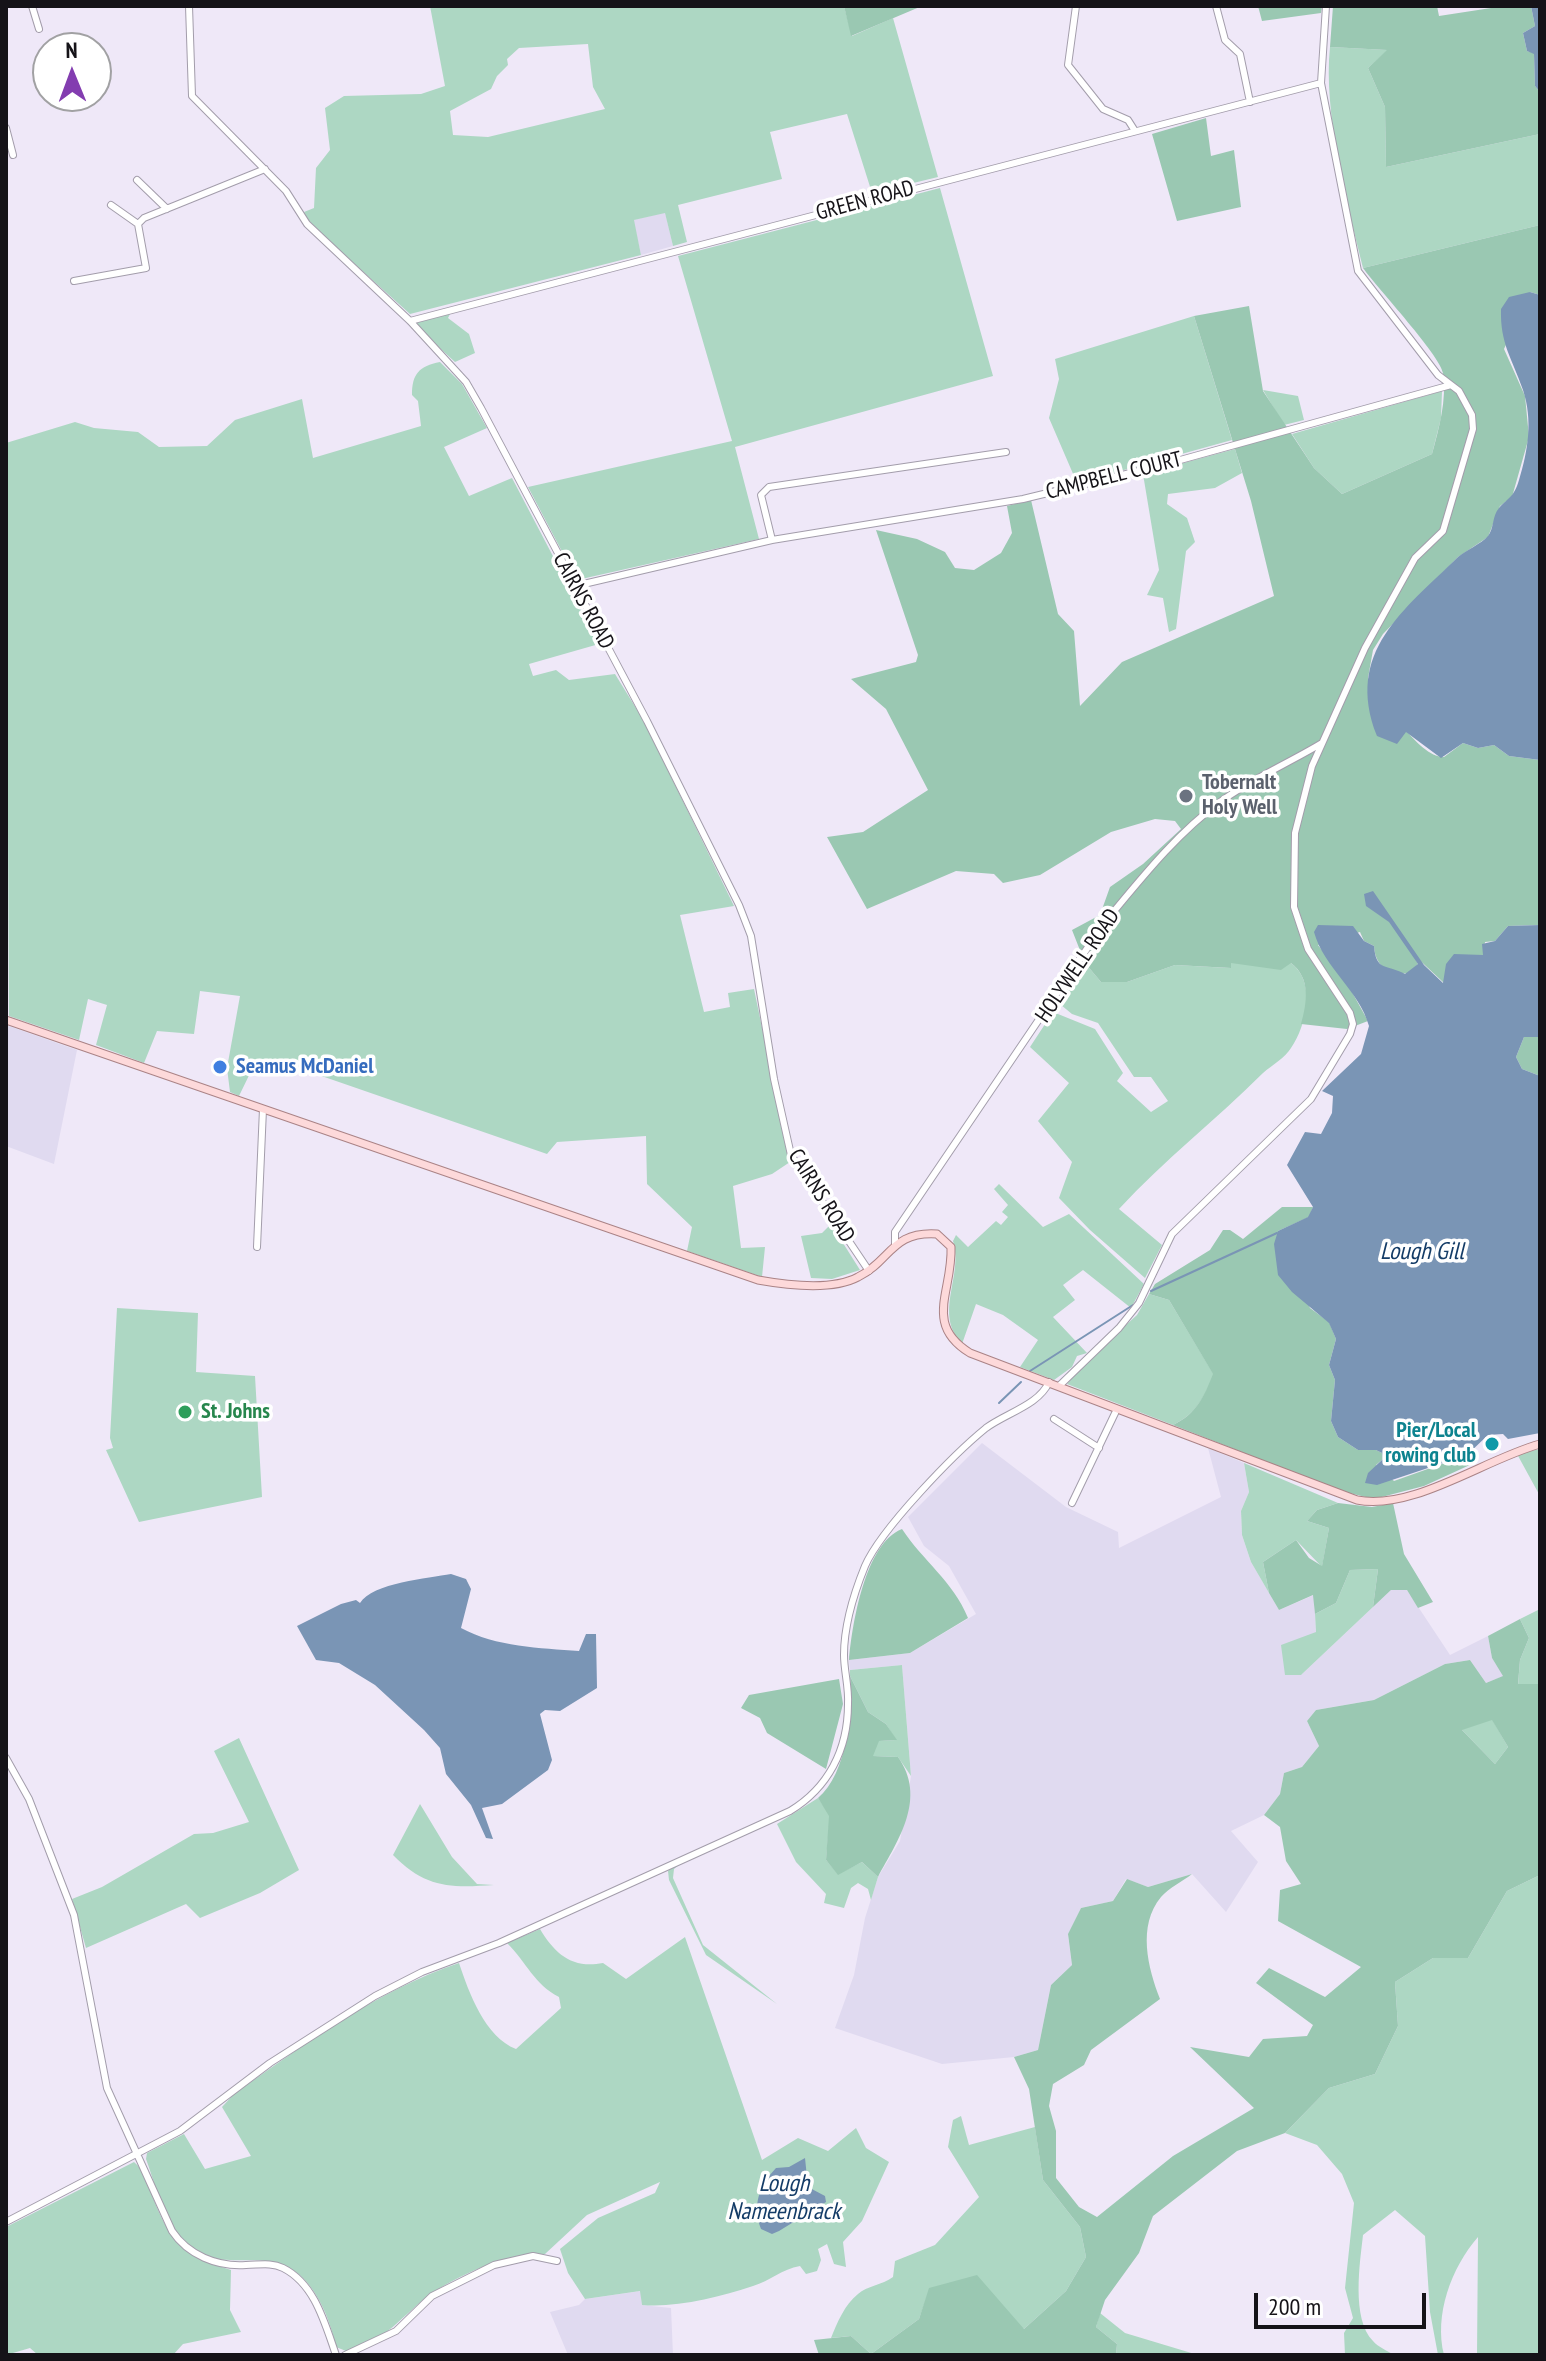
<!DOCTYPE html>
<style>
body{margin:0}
#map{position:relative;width:1546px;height:2361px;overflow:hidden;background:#efe8f8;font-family:"PT Sans Narrow",sans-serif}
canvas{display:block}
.frame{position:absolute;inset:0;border:8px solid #151318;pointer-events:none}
.north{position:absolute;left:32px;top:32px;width:80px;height:80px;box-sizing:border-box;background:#fff;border:2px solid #a1a1a3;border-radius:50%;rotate:359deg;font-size:22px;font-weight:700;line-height:32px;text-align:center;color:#151318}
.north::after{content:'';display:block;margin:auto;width:28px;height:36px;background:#833db0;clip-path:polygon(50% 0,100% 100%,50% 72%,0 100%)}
.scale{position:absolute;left:1254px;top:2293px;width:172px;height:36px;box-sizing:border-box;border:4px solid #151318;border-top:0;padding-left:10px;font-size:24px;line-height:28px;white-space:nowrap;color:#151318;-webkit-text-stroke:6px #fff;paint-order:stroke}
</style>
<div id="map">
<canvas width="1546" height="2361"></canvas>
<div class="frame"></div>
<div class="north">N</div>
<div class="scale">200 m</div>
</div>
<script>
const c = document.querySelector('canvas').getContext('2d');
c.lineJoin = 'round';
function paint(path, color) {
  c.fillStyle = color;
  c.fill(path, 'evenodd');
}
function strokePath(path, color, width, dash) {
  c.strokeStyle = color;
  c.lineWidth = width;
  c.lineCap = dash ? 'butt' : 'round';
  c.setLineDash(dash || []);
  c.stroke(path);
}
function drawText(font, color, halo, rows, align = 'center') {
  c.font = font + ' "PT Sans Narrow",sans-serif';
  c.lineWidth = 7;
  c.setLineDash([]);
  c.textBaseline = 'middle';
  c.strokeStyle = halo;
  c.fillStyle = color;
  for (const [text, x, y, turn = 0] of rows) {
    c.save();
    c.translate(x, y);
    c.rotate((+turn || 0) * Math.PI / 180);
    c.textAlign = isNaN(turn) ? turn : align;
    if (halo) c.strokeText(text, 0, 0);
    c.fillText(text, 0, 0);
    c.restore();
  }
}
const industrial = new Path2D(`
 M665,212L673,246L641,255L633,220Z
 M6,1025L77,1050L54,1164L6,1146Z
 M982,1443L1066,1507L1118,1532L1119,1548L1221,1497L1208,1448L1244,1463L1249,1492L1241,1511L1242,1535L1251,1562L1279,1610L1314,1595L1316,1632L1301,1675L1391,1590H1407L1450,1655L1488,1636L1492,1658L1504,1676L1486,1683L1470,1660L1445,1664L1374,1700L1316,1710L1307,1721L1319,1746L1302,1767L1284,1773L1280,1794L1264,1815L1231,1831L1258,1862L1226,1912L1192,1874L1148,1887L1126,1879L1113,1901L1081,1908L1068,1935L1072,1965L1051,1985L1038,2050L1014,2057L942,2064L835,2028L854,1975L865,1918L878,1877L900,1841L911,1776L902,1665L850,1670L849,1660L910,1653L976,1614L949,1566L924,1546L908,1517Z
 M641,2291L642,2305L671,2308L673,2355H568L550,2312L579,2305L585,2299Z`);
const green = new Path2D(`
 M430,6H844L852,36L893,18L938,177L872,193L847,114L770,132L782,179L678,205L687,242L673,246L665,213L634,220L641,255L410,314L309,223L304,212L314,208L316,168L330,150L325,108L344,96L421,94L445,86ZM588,44L593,87L605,109L488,137L453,135L450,111L491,89L497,76L508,65L507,59L519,48Z
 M1330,47L1388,50L1368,68L1385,107L1386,167L1540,134V225L1363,268C1347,202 1323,113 1330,47Z
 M940,188L993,376L735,447L759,539L577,580L528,487L732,441L678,256Z
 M451,312L448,318L469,334L475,353L455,362L410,321Z
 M1194,316L1232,440L1077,483L1049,418L1059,379L1055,359Z
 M440,362L462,384L487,428L444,447L469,496L512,478L599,644L529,664L533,676L556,670L569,680L615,674L644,721L734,906L680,915L704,1012L730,1007L728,993L754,989L790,1162L772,1174L733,1186L741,1248L765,1247L762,1277L687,1251L692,1227L647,1184L646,1136L557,1142L547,1154L284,1063L282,1069L256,1061L239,1096L230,1092L227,1068L240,996L200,991L194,1034L157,1031L144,1063L96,1045L107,1005L88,999L79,1040L9,1016L6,443L75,422L94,428L138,432L159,447L207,446L235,420L302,399L313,458L421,426L418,401L412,395C412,374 419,366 440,362Z
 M1263,390L1298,396L1304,420L1284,425Z
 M1442,391L1441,418L1432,454L1342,494L1314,468L1292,434Z
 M1235,449L1242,473L1215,488L1168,494L1167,504L1187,518L1195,542L1186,551L1176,629L1169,632L1163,598L1147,595L1159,570L1143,474Z
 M1085,963L1101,982H1127L1175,965L1230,968V963H1291C1316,981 1307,1025 1291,1048C1285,1058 1272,1065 1263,1073C1216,1120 1164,1160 1119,1209L1162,1245L1145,1278L1090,1230L1059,1198L1072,1162L1038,1121L1069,1083L1030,1047L1053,1012L1095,1029L1123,1073L1117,1081L1151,1112L1168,1101L1151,1077H1134L1098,1023L1072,1014L1061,1005V998Z
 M999,1184L1043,1227L1069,1214L1144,1284L1131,1308L1083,1270L1063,1285L1075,1300L1053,1317L1087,1353L1077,1356L1072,1367L1054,1380L1020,1367L1038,1340L1003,1315L976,1304L962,1344C933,1313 964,1276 953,1241L956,1235L968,1247L996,1221L1001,1225L1008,1217L1002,1212L1008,1205L994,1189Z
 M831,1224L860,1270L832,1279L811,1278L801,1236L822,1233Z
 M1149,1294L1169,1300L1214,1375C1204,1397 1196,1414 1173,1425L1067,1384L1086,1361L1137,1315Z
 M117,1308L198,1313L196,1372L255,1376L262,1497L139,1522L106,1450L113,1448L110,1438Z
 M1540,1449V1496L1517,1454Z
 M1244,1463L1338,1503L1317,1510L1307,1521L1329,1528L1322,1567L1296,1540L1263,1562L1269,1593L1251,1562L1242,1535L1241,1511L1249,1492Z
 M1378,1569L1373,1607L1301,1675H1285L1281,1645L1316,1632L1315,1614L1336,1603L1350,1570Z
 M1540,1609V1684L1518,1685L1520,1660L1529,1638L1520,1619Z
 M902,1665L911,1776L898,1757L872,1756L878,1741L896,1740L886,1724L868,1712L850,1676V1670Z
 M1492,1719L1508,1747L1495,1764L1461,1729Z
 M239,1738L299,1870L260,1893L200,1918L186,1904L86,1948L72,1899L102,1887L194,1834L213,1833L249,1822L214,1751Z
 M818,1798L830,1815L826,1860L838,1874L862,1862L878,1877L871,1900L868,1889L858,1883L851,1888L844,1908L824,1903L826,1894L796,1862L777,1824Z
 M420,1804L452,1857L477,1884L494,1885C450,1888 425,1888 393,1855Z
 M723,1845L680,1864L674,1869L673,1878L703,1945L777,2004L706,1955L669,1880L668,1871L673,1865Z
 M1540,1875V2355H1477L1478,2237C1451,2268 1434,2315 1444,2355H1438L1430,2312L1425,2236L1395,2210L1363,2235C1360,2262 1351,2319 1373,2341C1378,2347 1388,2351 1394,2355H1345L1344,2333L1353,2318L1345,2288L1354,2203L1342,2174L1317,2145L1285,2133L1329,2088L1375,2074L1398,2026L1395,1982L1433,1958H1468L1507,1891Z
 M540,1929C555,1954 572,1969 603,1963L626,1979L685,1937L762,2160L798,2138L828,2151L856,2128L866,2148L889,2162L862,2221L843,2242L846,2267L834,2264L827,2244L818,2249L821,2260L817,2271L806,2274L800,2266C782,2269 770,2281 753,2286C719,2297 676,2308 642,2305L640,2291L585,2299L568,2273L560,2249L598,2218L655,2193L660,2182L587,2215L545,2254C508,2254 466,2271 434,2292C404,2312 385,2344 346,2351L336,2347C329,2314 310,2268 273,2262C241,2256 212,2269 185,2243C163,2222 156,2186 146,2159L147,2153L184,2134L205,2169L251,2156L222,2107L234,2094C305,2044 376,1991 459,1963C469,1993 485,2037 516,2049L561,2008L559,1997C534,1984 527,1963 507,1943Z
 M961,2116L969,2145L1035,2127L1043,2180L1080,2227L1086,2257L1066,2291L1024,2329L930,2288L919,2319L871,2354L851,2336L831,2338C837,2323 845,2304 858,2294C867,2286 882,2285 893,2277L895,2261L935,2245L979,2197L948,2147L953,2120Z
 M134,2162C144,2170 148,2183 152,2195C169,2241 184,2256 231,2270L230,2310L241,2332L183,2344L173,2355H38L30,2348L6,2355V2227Z
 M1100,2313L1125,2333L1198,2355H1116L1117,2344L1096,2327Z`);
const forest = new Path2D(`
 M844,6H922L851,36Z
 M1258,6H1322L1321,13L1262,21Z
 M1333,6H1437L1439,16L1504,6H1531L1535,26L1523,33L1527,51L1534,53L1535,86L1540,92V134L1386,167L1385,107L1368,68L1387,50L1330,47Z
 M1206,118L1211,156L1234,150L1241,207L1177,221L1152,134Z
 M1540,225V295L1530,292L1504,349L1525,396L1529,437L1512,497L1500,506L1488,537L1458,557L1383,634L1373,650L1368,678C1382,698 1419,758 1444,757L1463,743L1478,748L1494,745L1509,756L1540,760V925L1508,926L1495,941L1485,942L1483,955L1475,957L1444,983L1413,954L1418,964L1411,973C1390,976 1375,967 1374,946L1364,941L1360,932L1318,945L1347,983L1368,1021L1347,1029L1301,1024C1307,1003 1311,978 1291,963L1281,970L1231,963V968L1175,965L1127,982H1101L1085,963L1072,930L1100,915L1110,887L1143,864L1181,829L1175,821L1155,819L1111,832L1040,875L1003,883L994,874L956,871L867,909L827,837L863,832L928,790L886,709L851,679L916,662L918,655L876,530L917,539L945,552L955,568L974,570L1001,553L1012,533L1007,506L1031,500L1058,614L1074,631L1080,706L1122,662L1274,596L1251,501L1194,316L1249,306L1263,391L1314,468L1342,494L1432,454C1439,428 1447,400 1443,373C1440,355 1378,289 1363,268Z
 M1524,1037H1540V1076L1522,1069L1516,1057Z
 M1282,1207H1313L1309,1217L1278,1231L1310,1308L1329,1322L1336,1339L1329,1365L1335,1380L1331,1421L1338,1437L1358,1450H1376L1382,1453L1383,1459L1376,1465L1394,1481L1467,1455L1472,1464L1424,1486L1374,1499L1341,1491L1173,1425C1196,1414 1204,1397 1213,1374L1169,1300L1149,1294L1155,1284L1210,1250L1223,1230H1230L1243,1239Z
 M1338,1503L1372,1507L1393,1503L1404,1554L1433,1602L1418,1608L1407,1590H1391L1373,1607L1378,1569L1350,1570L1336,1603L1315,1614L1313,1595L1279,1610L1269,1593L1263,1562L1296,1540L1309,1558L1322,1566L1329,1528L1307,1521L1317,1510Z
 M902,1529C923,1561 953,1581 968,1618L910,1653L849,1660C852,1625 865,1543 902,1529Z
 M1520,1619L1529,1638L1520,1660L1518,1684H1540V1875L1507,1891L1468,1958H1433L1395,1982L1398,2026L1375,2074L1329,2088L1285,2133L1237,2151L1153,2216L1139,2253L1105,2300L1096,2327L1117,2344L1116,2355H819L814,2340L851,2336L871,2354L919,2319L929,2288L977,2275L1024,2329L1066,2291L1086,2257L1080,2227L1043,2180L1029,2089L1014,2057L1038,2050L1051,1985L1072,1965L1068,1934L1081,1908L1113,1901L1127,1879L1148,1887L1192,1874C1183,1881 1169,1888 1161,1897C1137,1926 1148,1968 1160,1999L1091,2050L1084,2065L1053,2084L1049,2106L1056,2131V2178L1079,2207L1097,2217L1173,2156L1254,2108L1190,2047L1249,2057L1263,2039L1307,2036L1313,2025L1256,1983L1269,1968L1325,1997L1361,1967L1278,1921L1280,1890L1301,1884L1286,1861L1280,1827L1264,1815L1280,1794L1284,1773L1302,1767L1319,1746L1307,1721L1316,1710L1374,1700L1445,1664L1470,1660L1486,1683L1503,1676L1492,1658L1488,1636ZM1492,1720L1508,1747L1495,1764L1462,1730Z
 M850,1676L868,1712L886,1724L897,1740L879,1741L873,1756L898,1757C927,1798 899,1839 878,1877L862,1862L838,1875L826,1860L829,1816L818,1798C847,1774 853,1711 850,1676Z
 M839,1679L843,1704L826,1769L767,1733L760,1718L741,1708L749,1695Z`);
const water = new Path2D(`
 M1531,6H1540V92L1535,86L1534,54L1527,51L1523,33L1535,26Z
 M1530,292L1540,295V760L1509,756L1494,745L1478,748L1463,743L1441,758L1406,732L1397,744L1377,736C1344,652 1404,610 1458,557C1466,550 1481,544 1488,536C1494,529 1492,516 1499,508C1509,497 1514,497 1519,480C1528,451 1533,420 1523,390C1512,358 1500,344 1501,309L1509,297Z
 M1373,891L1424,965L1443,983L1446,964L1454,954L1483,955L1482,944L1495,941L1508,926L1540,925V1037H1524L1516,1057L1522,1069L1540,1076V1433L1508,1439L1503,1434L1488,1435L1467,1455L1377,1485L1365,1483L1368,1473L1383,1459L1382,1453L1376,1450H1358L1338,1437L1331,1421L1335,1380L1329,1365L1336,1339L1329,1323L1292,1292L1278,1275L1274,1244L1278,1231L1308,1217L1313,1207L1287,1165L1305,1132L1321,1134L1332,1113L1333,1096L1322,1091L1361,1054L1369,1026C1359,990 1324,968 1314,932L1318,925L1353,926L1364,941L1374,946C1376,972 1387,964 1405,974L1418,964L1389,922L1366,906L1364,894Z
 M451,1574L466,1579L471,1589L461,1628C496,1647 540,1648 579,1651L586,1634H596L597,1688L560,1711L545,1710L540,1714L552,1760L548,1770L502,1804L482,1808L493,1839L486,1838L471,1805L446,1774L440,1748L424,1730L375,1685L339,1663L316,1660L297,1626L341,1604L356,1600L360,1603C372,1583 429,1578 451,1574Z
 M805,2158L808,2187L825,2196L826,2202L779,2231L772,2234L761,2229C752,2205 759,2186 776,2168L789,2167Z`);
const stream = new Path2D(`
 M1151,1291L1277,1233
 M1030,1371L1133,1305
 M999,1403L1021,1382`);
const minor = new Path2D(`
 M32,6L39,29
 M189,6L192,96L286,191L307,224L410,321L466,382L481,408L647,721L739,905L751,936L774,1079L791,1155L869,1271
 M1076,6L1068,65L1103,109L1128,120L1135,131
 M1216,6L1225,40L1240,54L1250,102
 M6,128L13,155
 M137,180L167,209
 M111,205L138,224L144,218L265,169
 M74,281L146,268L138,224
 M410,321L1321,83
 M772,540L761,495L769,487L1006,452
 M575,586L772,540L1023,499L1155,467L1451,385
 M895,1244V1232L1105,922C1140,880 1176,834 1220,802C1251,779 1289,763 1322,743
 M257,1247L263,1109
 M1059,1386L1119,1328L1139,1303L1172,1234L1311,1099L1350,1034L1353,1024L1350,1013L1308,949L1294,907L1295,833L1312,766L1365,648L1415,558L1443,531L1473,429L1472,415L1459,391L1438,375L1358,271L1321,83L1326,6
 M1054,1419L1099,1448
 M1072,1503L1117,1409
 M6,1758L29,1799L74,1915L107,2088L172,2231C188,2255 217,2267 246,2265C259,2265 271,2262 283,2268C315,2284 325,2324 336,2355
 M6,2222L180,2131L270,2063L375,1996L422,1972L499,1943L790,1811C828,1788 848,1750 848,1704C849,1687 844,1671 844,1655C844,1626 854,1593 865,1566C881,1529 954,1454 986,1428C1006,1413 1039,1405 1049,1382
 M345,2355L396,2331L432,2296L494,2265L533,2256L557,2261`);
const major = new Path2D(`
 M6,1020L758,1280C786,1285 832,1291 858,1277C891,1261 891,1231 937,1234L951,1247C953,1291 923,1324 970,1353L1357,1500C1413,1511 1485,1459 1540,1444`);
const markers = [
 [1186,796,8,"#6b7280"],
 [220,1067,8,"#3f7fe0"],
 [185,1412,8,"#2e9e5b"],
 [1492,1444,8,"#0f9aa8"]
];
const streetNames = [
 ["GREEN ROAD",865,201,-15],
 ["CAMPBELL COURT",1114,476,-14],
 ["CAIRNS ROAD",583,601,62],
 ["HOLYWELL ROAD",1078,966,-56],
 ["CAIRNS ROAD",821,1196,58]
];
const worshipNames = [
 ["Tobernalt",1202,783],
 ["Holy Well",1202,808]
];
const shopNames = [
 ["Seamus McDaniel",236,1067]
];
const leisureNames = [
 ["St. Johns",201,1412]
];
const cultureNames = [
 ["Pier/Local",1476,1431],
 ["rowing club",1476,1456]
];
const waterNames = [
 ["Lough Gill",1422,1252],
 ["Lough",784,2184],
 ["Nameenbrack",784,2212]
];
paint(industrial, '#e0daf0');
paint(green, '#add7c3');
paint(forest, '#9ac8b2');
paint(water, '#7a95b5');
strokePath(stream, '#7a95b5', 2);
strokePath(minor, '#a39dab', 8);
strokePath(major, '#aa8386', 9);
strokePath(minor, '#fff', 6);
strokePath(major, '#fdd9da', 7);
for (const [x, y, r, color] of markers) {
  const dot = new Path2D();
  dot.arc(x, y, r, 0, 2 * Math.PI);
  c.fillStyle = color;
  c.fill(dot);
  strokePath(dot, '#fff', 3);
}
drawText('22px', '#151318', '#fff', streetNames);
drawText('bold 22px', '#5b616d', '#fff', worshipNames, 'left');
drawText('bold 22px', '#366cbe', '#fff', shopNames, 'left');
drawText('bold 22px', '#27864d', '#fff', leisureNames, 'left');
drawText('bold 22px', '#0d838f', '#fff', cultureNames, 'right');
drawText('italic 24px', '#143c67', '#fff', waterNames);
</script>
